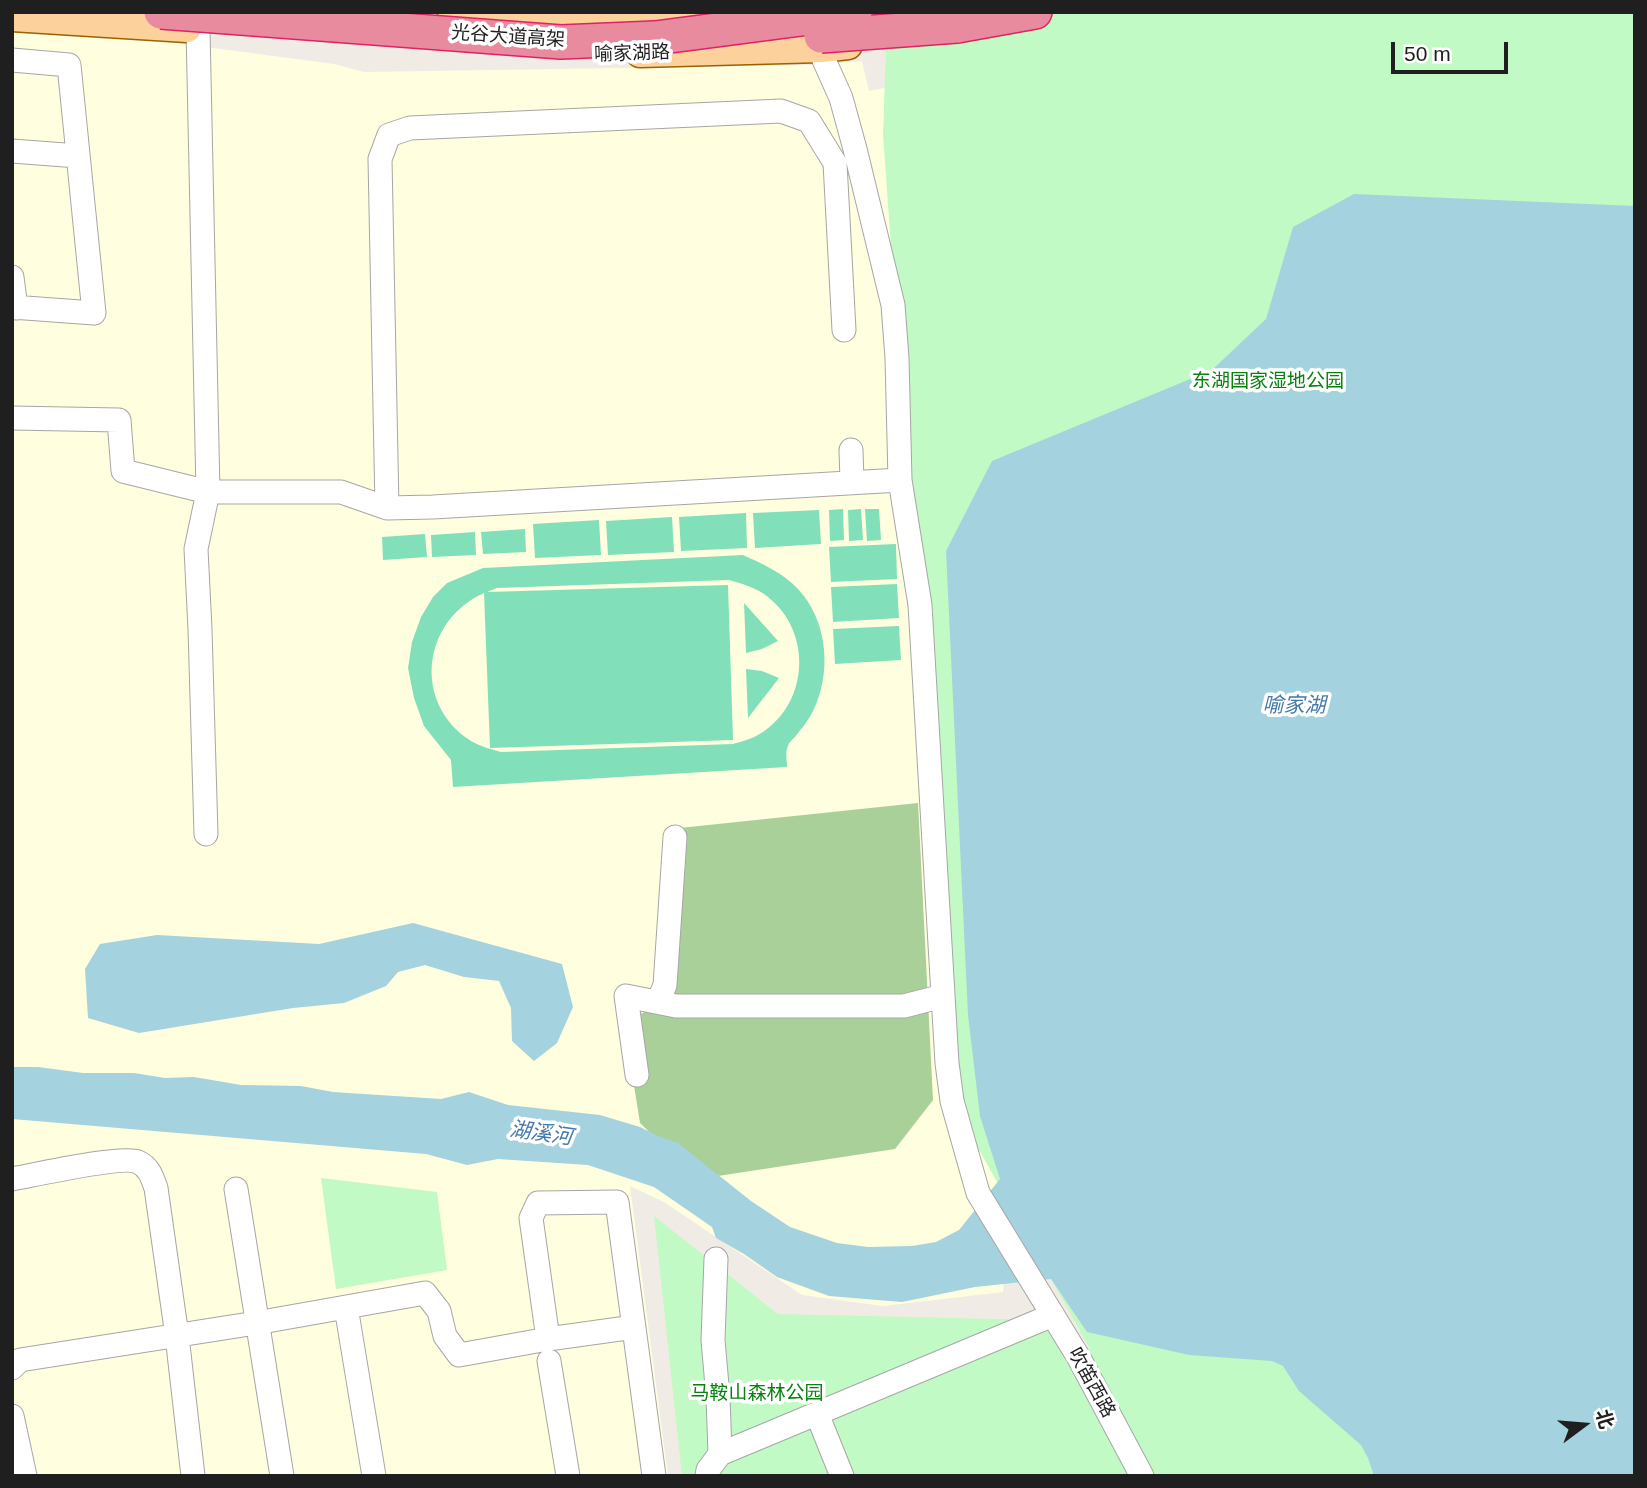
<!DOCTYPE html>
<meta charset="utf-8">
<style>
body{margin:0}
#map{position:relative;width:1647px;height:1488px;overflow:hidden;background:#f0ece5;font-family:Helvetica,"Noto Sans SC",sans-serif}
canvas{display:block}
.frame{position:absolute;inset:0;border:14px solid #1f1f1f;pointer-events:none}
.north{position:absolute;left:1549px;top:1390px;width:70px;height:70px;-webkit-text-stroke:5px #fff;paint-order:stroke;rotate:74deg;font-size:19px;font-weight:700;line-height:28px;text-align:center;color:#1f1f1f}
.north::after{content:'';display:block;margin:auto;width:24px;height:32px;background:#1f1f1f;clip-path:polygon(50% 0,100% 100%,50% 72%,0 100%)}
.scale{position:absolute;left:1391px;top:42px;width:117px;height:32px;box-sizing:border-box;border:4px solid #1f1f1f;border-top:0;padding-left:9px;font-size:21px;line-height:24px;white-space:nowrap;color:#1f1f1f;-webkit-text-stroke:5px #fff;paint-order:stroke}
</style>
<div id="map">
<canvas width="1647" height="1488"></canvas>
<div class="frame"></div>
<div class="north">北</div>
<div class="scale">50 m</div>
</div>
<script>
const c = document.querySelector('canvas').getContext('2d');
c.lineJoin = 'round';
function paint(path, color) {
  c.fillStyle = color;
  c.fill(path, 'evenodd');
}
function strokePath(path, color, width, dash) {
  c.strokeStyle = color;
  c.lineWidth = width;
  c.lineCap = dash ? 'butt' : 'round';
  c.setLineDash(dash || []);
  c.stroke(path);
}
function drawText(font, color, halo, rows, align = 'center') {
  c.font = font + ' Helvetica,"Noto Sans SC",sans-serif';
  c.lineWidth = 7;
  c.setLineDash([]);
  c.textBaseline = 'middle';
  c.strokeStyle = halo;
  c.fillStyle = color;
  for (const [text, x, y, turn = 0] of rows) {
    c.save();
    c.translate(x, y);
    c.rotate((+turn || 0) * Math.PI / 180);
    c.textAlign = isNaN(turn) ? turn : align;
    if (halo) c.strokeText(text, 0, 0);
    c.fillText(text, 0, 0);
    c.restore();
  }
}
const education = new Path2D(`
 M1270,12H1635V1476L1010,1206L1003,1292L883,1306L802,1295L664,1202L630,1186L668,1476H12V30L99,33L334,64L364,72L815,65L862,61L869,91Z`);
const forest = new Path2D(`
 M918,803L933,1100L895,1149L698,1179L640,1123L624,1023L654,1007L670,829Z`);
const park = new Path2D(`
 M901,12H1635V1476H682L654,1216L778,1314L1041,1320L1068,1343L1090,1349L952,1101L883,134L886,50Z
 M321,1178L437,1192L447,1270L336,1289Z`);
const pitch = new Path2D(`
 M843,509L844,540L830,541L829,510Z
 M861,509L863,540L849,541L848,510Z
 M865,509H879L881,540L867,541Z
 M819,510L821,544L755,548L753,513Z
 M746,513L747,548L681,551L679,517Z
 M672,517L674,552L608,555L606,521Z
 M599,520L601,555L535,558L533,524Z
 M525,529L526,552L483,554L481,532Z
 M475,532L476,555L432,557L431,535Z
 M425,534L427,557L383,560L382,537Z
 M896,544L897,579L831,582L829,547Z
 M743,555C763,564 783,573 798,589C828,621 832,673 813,711C809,720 801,729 795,737C792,740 789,742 788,746C785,751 787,761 787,767L453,787L451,760L424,726L414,698L408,668L412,642L421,617L433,597L447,583L483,568ZM729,580C743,584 757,588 768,597C812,632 809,701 763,732C754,738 744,741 733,744L501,752C491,749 481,747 471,741C412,703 422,621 484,593L490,748L733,740L728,585L487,592L497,588Z
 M897,584L899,618L833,622L831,587Z
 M744,603L778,641L762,649L746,653Z
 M899,626L901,660L835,664L833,629Z
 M746,669L762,671L779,678L748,718Z`);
const water = new Path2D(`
 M1354,194L1635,206V1476H1374L1368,1458L1361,1445L1299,1391L1283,1366L1272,1361L1189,1355L1087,1332L1051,1279L975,1287L902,1302L829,1296L777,1277L744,1254L716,1238L712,1227L654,1187L588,1165L498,1159L467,1165L426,1154L12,1119V1067H38L83,1073H134L165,1078L194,1077L241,1085L301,1086L333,1092L441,1099L469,1092L508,1105L600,1115L640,1127L658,1136L678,1143L751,1201L790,1227L837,1243L868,1247L912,1246L936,1242L959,1230L1000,1179L980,1116L968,1015L946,551L992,461L1212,370L1266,319L1293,227Z
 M413,923L562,964L573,1007L557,1043L534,1061L512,1041L511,1008L499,981L464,977L425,965L398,972L386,986L344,1003L293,1008L139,1033L88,1018L85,969L100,944L157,935L319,944Z`);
const minor = new Path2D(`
 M198,29L208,492L196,549L200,629L206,834
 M816,33L824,60L841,98L855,149L893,305L897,358L900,480L920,605L947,1063L952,1101L978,1193L1079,1358L1142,1476
 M12,60L69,65L94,313L12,307
 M12,151L78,156
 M12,277L16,308
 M844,330L835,163L809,121L781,111L410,128L389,135L380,159L387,508L433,507L900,480
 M12,418L119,420L123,471L208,492H341L387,508
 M851,450L852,481
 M658,1002L665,985L675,837
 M637,1075L626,996L676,1006H904L943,996
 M12,1179C34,1175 123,1155 138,1162C149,1167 152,1177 156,1188L177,1336L193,1476
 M236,1189L282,1476
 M346,1307L374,1476
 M548,1339L531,1218L538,1203L617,1202L654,1476
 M549,1361L568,1476
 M12,1368L20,1360L256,1323L425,1293L439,1311L445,1336L459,1355L548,1339L634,1327
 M817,1414L842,1476
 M12,1416L25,1476
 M720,1454L1053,1315
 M707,1476L708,1470L720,1454L718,1397L713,1340L716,1259`);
const major = new Path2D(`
 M452,12L562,20L653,16L689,12
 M12,17L187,28
 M640,53L821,48L848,45`);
const highway = new Path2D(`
 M957,26L1035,12`);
const highwayBridge = new Path2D(`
 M161,12L561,42L655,38L855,12
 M821,36L957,26`);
const streetNames = [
 ["光谷大道高架",508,37,4],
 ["喻家湖路",632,54,-2],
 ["吹笛西路",1091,1383,61]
];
const parkNames = [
 ["东湖国家湿地公园",1268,382],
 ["马鞍山森林公园",757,1394]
];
const waterNames = [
 ["喻家湖",1294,706],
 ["湖溪河",541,1134,8]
];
paint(education, '#fffedf');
paint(forest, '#aad099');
paint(park, '#c1fac5');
paint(pitch, '#81e0b9');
paint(water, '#a4d2de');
strokePath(minor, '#a6a6a6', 25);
strokePath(major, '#9a6300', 31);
strokePath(highway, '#de2266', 36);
strokePath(minor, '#fff', 23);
strokePath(major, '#fdd19c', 28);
strokePath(highway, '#e88b9f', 33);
strokePath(highwayBridge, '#de2266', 36, []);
strokePath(highwayBridge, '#e88b9f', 33);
drawText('19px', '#1f1f1f', '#fff', streetNames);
drawText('19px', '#0a8011', '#fff', parkNames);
drawText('italic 21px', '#467aa8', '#fff', waterNames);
</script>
